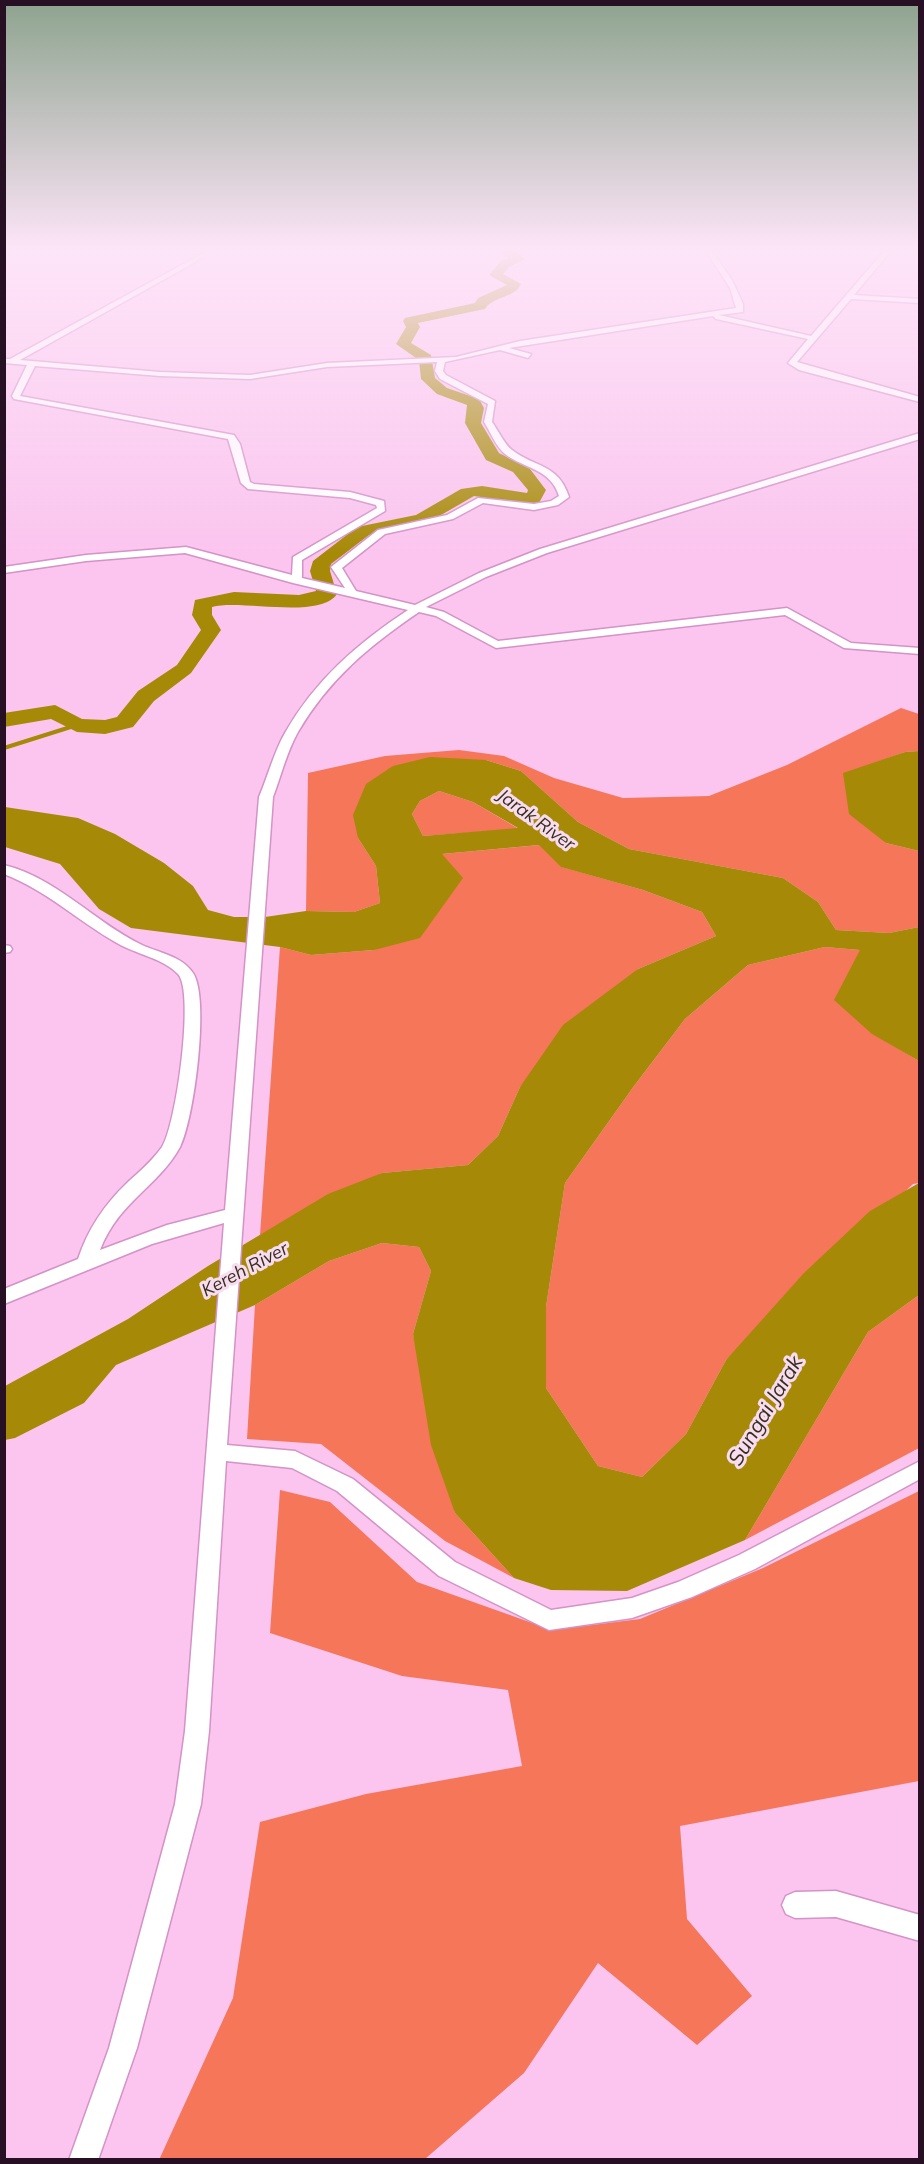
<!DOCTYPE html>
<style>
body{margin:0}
#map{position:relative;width:924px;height:2164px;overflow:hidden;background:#fbc5ef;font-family:Mulish,sans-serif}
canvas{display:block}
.frame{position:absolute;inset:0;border:6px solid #281024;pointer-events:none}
</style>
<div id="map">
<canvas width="924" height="2164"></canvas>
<div class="frame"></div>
</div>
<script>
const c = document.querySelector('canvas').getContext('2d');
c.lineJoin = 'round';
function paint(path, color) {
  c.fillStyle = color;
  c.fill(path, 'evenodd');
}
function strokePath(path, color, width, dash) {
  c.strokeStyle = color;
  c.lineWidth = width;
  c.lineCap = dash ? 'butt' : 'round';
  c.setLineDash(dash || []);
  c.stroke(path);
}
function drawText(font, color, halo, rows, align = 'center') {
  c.font = font + ' Mulish,sans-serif';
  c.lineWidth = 6;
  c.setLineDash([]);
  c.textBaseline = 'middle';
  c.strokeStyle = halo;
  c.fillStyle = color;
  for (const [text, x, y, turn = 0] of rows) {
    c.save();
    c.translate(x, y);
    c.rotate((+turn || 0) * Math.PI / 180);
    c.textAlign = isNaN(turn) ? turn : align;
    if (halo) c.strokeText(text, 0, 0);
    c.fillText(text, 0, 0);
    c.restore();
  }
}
const forest = new Path2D(`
 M901,708L919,714V751L905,752L844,774L886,843L919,851V927L889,933L836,930L818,902L783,878L629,849L578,822L521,771L486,760L358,838L376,866L380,903L354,912L306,911L308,773L385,756L459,750L504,756L554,778L623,798L709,796L787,765Z
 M439,791L473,802L519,829L423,836L412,814L420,801Z
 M540,845L562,867L643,890L702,912L716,936L638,969L520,1087L498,1136L468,1165L382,1173L260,1235L280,947L311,955L374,950L442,854Z
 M825,947L860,950L872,1033L919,1061V1183L913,1184L726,1360L686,1434L642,1477L598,1466L546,1388V1307L565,1183L634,1086L685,1019L748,965Z
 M382,1243L419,1247L431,1271L413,1334L455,1513L514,1578L445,1541L321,1444L247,1439L255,1305L329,1261Z
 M919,1295V1448L745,1540L868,1332Z
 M280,1490L330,1502L417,1582L552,1630L640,1619L763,1568L919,1491V1781L680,1826L687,1919L752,1996L697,2045L598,1963L524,2073L425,2159L159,2160L233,1998L260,1822L366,1794L522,1766L508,1690L402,1676L270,1633Z`);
const water = new Path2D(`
 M919,751H920L919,851L886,843L849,814L843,773L905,752Z
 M430,757L486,760L521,771L578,822L629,849L783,878L818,902L836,930L889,933L919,927V1061L872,1034L834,1000L860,950L825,947L748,965L685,1019L634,1086L565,1183L546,1307V1388L598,1466L642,1477L686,1434L726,1360L804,1273L870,1211L919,1183V1295L868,1332L745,1540L627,1591L551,1590L514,1578L455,1513L431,1445L413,1334L431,1271L419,1247L382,1243L329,1261L255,1305L116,1365L84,1403L15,1438L5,1440V1386L128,1319L208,1266L328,1194L382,1173L468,1165L498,1136L520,1087L563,1025L638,969L716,936L702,912L643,890L561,867L539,845L442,854L463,878L420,938L374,950L311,955L280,947L131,928L99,909L60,864L5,847V807L78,818L115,834L164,863L193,886L208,910L234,917H265L306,911L354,912L380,903L376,866L358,838L353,815L366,784L393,766ZM439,791L473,802L518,828L423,836L412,814L420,801Z`);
const stream = new Path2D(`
 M4,748L77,725`);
const river = new Path2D(`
 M499,251H514L525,259L509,267L503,274L521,284C515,298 493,296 485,309L418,323L420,327L411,343L431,355L435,378L447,388L479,399L484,408L481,423L499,453L530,469L546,490L539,503L525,504L474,496L429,522L369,535L331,564L330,571L337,594C319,620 241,599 212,607V615L221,630L191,673L154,701L133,727L105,734L77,732L51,719L4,727V713L55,705L82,719L105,720L117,717L138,691L177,665L201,630L192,615L195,600L234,592L299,595L316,591L310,571L313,561L357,527L416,515L461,489L482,486L527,493L528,490L513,472L486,460L465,423L467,405L437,394L421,379L419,360L396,344L406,327L403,321L405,318L475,303L478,298L507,285L489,275L501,261L509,258Z`);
const minor = new Path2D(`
 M207,251H215L20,360L160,372L250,375L327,363L456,357L520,341L736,308L730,288L706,251H712L732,280L743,304V312L719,315L811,336L884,251H891L854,295L920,299V303L851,299L797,362L920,397V402L799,370L788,363L808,339L716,319L713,316L509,348L531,354L528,358L500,350L445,362L443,371L446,375L495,401L492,422C498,430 504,444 512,450C535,468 558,463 569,497L558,505L534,510L483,503L453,519L385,534L342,568L356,591L415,605L479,573L540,549L920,433V439L547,553L486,577L426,607L444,612L498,641L787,608L851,643L920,648V654L844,648L785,615L496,648L436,616L419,612C369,646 329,679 298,732C287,751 281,776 273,797L227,1445L295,1451L353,1479L455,1562L551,1610L632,1598L678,1582L739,1555L920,1461V1479L755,1569L692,1597L632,1618L549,1630L439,1576L337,1491L292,1468L226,1461L209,1731L201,1804L137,2048L98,2160H69L109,2048L175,1804L185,1731L224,1223L152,1244L4,1304V1289L78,1259C88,1229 104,1205 127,1183C139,1172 152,1161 162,1147C176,1126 195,992 178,974C163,958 135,954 117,943C78,921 46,890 4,874V865C57,878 94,922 142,945C159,953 182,956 193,973C210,998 194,1120 180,1147C158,1187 119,1201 100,1250L167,1225L225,1210L259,797C268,776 274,752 285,733C315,680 358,643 408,610L293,583L185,553L86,561L4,573V567L86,555L186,547L292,575L293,557L377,508L376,505L350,498L248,489L241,483L228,439L14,399L12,396L27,365L4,363V359H10ZM437,362L435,371L440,379L488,404L484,422C490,431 496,447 505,454C525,469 551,469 559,496L551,501L534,504L478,498L447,515L378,530L331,567L345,588L302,578V560L385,511L384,501L350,492L254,484L250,482L240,444L234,435L20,396L35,366L160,376L250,379L327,367Z
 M4,945L10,946L12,949L10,952L4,953Z
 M836,1891L920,1915V1941L836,1917L795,1918L786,1914L782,1905L786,1896L795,1892Z`);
const waterNames = [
 ["Jarak River",536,820,36],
 ["Kereh River",245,1270,-28]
];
const nearWaternames = [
 ["Sungai Jarak",766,1411,-59]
];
paint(forest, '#f57659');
paint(water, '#a68906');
strokePath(stream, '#a68906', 4);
paint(river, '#a68906');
strokePath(minor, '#d393c6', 3);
paint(minor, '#fff');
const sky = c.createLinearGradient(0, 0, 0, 554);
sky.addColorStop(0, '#8da38e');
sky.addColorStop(0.45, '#fde5f8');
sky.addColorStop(1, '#fde5f800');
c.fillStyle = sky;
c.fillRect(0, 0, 924, 554);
drawText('italic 18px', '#352f18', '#f8dcf1', waterNames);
drawText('italic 21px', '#352f18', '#f8dcf1', nearWaternames);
</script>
